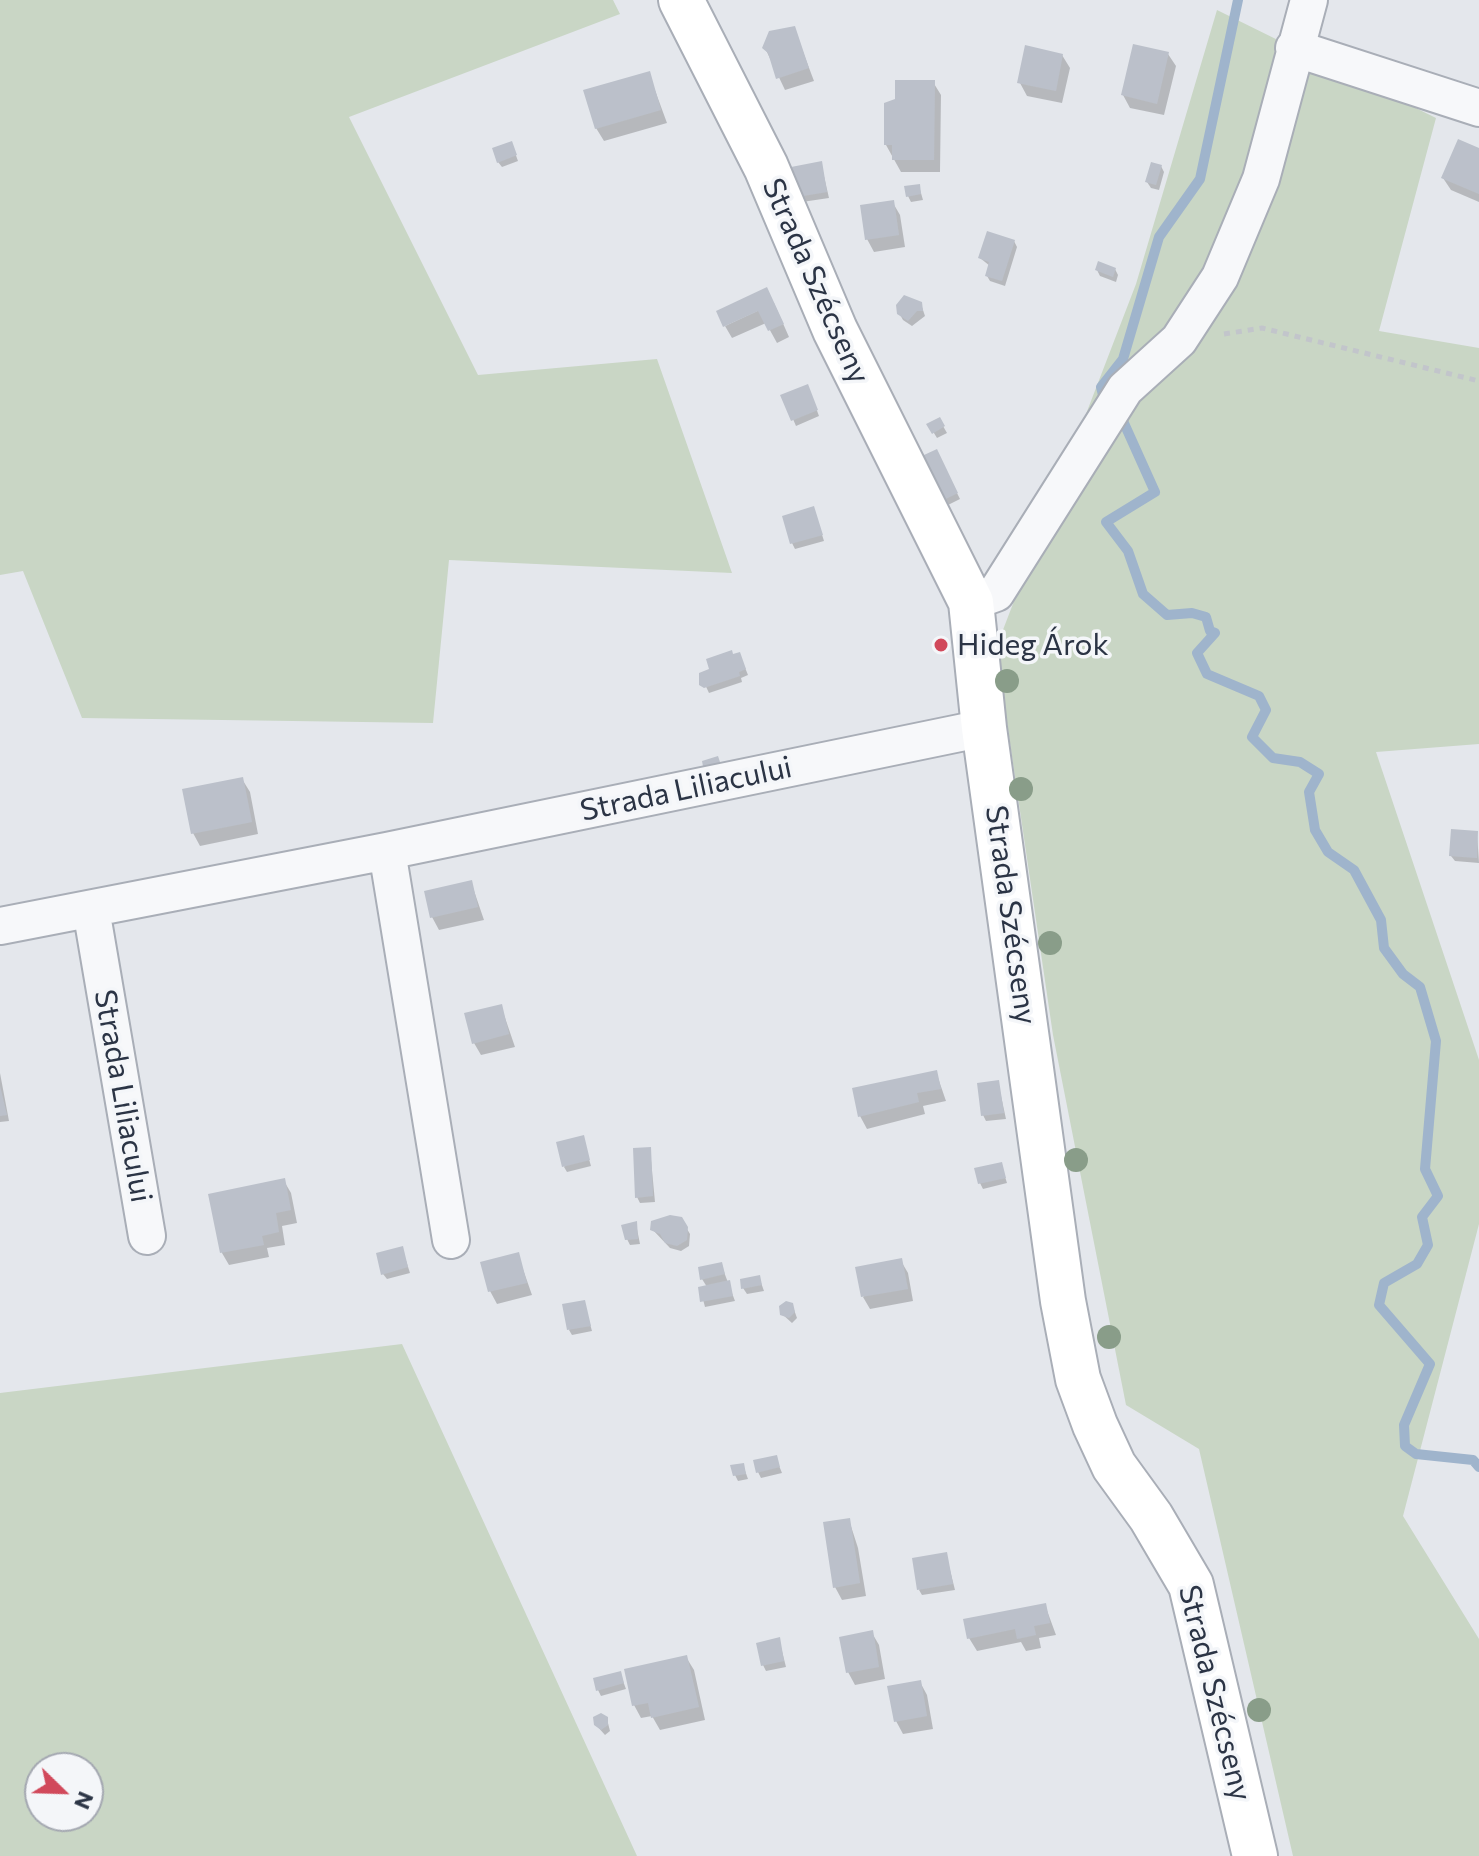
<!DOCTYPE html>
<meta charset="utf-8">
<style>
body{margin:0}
#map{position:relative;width:1479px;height:1856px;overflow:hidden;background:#e4e7ec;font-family:Commissioner,sans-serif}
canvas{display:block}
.north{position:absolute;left:24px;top:1752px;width:80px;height:80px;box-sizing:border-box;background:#f4f6f9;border:2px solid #a4a8b1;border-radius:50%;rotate:113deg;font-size:22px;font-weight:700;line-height:32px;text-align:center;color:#2b3445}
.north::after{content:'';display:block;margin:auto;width:28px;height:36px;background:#d1495b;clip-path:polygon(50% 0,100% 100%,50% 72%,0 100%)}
</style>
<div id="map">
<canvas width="1479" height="1856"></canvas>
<div class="north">N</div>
</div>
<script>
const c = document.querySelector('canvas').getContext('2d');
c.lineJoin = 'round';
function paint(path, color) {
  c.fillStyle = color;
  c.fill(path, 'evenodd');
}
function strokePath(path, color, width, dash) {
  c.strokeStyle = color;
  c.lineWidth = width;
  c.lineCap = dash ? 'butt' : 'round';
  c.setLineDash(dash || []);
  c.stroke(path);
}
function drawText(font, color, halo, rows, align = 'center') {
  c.font = font + ' Commissioner,sans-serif';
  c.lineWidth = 7;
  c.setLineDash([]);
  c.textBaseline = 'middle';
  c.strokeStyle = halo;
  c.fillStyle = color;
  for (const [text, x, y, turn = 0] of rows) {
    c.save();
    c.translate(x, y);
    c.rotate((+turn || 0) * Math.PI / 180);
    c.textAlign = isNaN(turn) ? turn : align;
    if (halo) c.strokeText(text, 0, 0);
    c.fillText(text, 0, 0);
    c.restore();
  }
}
const green = new Path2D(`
 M0,0H613L620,14L349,117L478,375L657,359L732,573L449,560L433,723L82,718L23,571L0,575Z
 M1217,10L1436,118L1379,331L1479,348V744L1376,752L1479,1060V1224L1403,1516L1479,1639V1856H1293L1199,1449L1126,1405L1053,1035L996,648L1136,284Z
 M402,1344L637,1856H0V1393ZM40,1768H88V1816H40Z`);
const shadow = new Path2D(`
 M794,28L814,81L785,90L765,48Z
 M1168,54L1176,66L1164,115L1130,108L1123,95Z
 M1062,55L1070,68L1062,103L1027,96L1020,83Z
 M649,74L667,123L604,141L596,128Z
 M933,82L941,95L940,172H901L886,145Z
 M514,150L518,161L502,167L498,162Z
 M1479,150V202L1451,190L1443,178Z
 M821,163L829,198L802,202L799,196Z
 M1161,166L1164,172L1159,190L1151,188L1147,182Z
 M919,186L923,200L911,202L908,196Z
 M893,203L900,215L905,247L874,252L867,239Z
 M1014,241L1017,247L1005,286L990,281L987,276L990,266L980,258Z
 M1115,269L1118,275L1116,282L1100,276L1097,270Z
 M774,303L789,337L777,343L766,323L732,338L725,326Z
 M921,304L925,316L912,326L903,320L899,313Z
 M810,392L819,416L796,426L783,396Z
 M939,419L947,433L937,438L929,425Z
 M936,451L960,499L938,510Z
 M814,509L824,541L795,549L792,543Z
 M742,660L748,675L741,678L742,682L709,693L700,674Z
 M242,779L250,792L258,834L200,846L193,833Z
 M1477,833L1479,863L1455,861L1451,856Z
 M471,882L484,920L439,930L432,917Z
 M501,1006L515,1047L481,1055L474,1043Z
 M936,1072L946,1101L923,1106L925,1114L867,1129L860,1116Z
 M0,1073L9,1121L0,1122Z
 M998,1082L1006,1119L986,1121L983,1115Z
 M583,1138L591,1166L567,1172L564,1167Z
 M650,1149L655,1202L640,1203L637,1197Z
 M1001,1164L1007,1183L983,1189L980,1183Z
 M284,1181L291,1193L297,1223L282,1226L285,1245L267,1248L269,1257L229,1265L222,1253L210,1195Z
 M681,1219L690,1234L689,1246L681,1251L670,1248L652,1229Z
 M636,1224L640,1244L630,1245L627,1239Z
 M402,1248L410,1273L387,1279L383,1274Z
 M518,1255L532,1295L497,1304L490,1291Z
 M901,1261L908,1273L913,1301L870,1309L863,1297Z
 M721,1264L735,1301L705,1307L700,1288L707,1287L702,1279Z
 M759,1277L764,1291L747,1294L743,1288Z
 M584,1302L592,1331L572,1335L569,1330Z
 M792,1304L797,1318L792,1323L782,1314Z
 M776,1458L782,1473L761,1478L758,1472Z
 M743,1465L748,1479L738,1481L735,1475Z
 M849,1520L858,1548L866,1596L842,1600L835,1587Z
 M946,1554L955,1590L922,1595L919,1590Z
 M1045,1605L1056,1635L1039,1638L1041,1648L1026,1651L1021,1642L977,1651L969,1638Z
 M872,1633L879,1645L885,1679L855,1685L848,1672Z
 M779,1639L786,1667L766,1671L763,1665Z
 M686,1657L694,1670L705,1720L660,1730L652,1716L641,1718L634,1705Z
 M620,1673L626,1689L601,1696L598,1690Z
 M920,1682L927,1695L933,1729L903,1734L896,1721Z
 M607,1719L610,1731L605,1735L596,1725Z`);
const stream = new Path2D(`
 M1105,403L1101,387L1123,359L1159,237L1200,179L1238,0
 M1119,412L1155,492L1106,522L1128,551L1143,594L1167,615L1192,613L1206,617L1210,631L1215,633L1197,653L1207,674L1259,696L1266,710L1252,737L1273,758L1300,762L1319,774L1309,792L1315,830L1328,852L1354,870L1381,920L1384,948L1403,974L1420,987L1436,1041L1425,1169L1438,1196L1422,1217L1428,1245L1417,1264L1384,1283L1379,1305L1430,1364L1404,1425L1405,1446L1416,1454L1473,1460L1479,1467`);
const building = new Path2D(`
 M795,26L809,68L776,79L768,53L762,48L769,31Z
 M1133,44L1169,52L1157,104L1121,95Z
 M1025,45L1063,54L1056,91L1017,83Z
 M650,71L661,110L595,129L583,90Z
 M895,80H935L934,160H892V145H884V103L895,99Z
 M1458,139L1479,148V194L1441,178Z
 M512,141L517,155L497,163L492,148Z
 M822,161L827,192L797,197L791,167Z
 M1151,162L1162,165L1156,185L1145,182Z
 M920,184L921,194L906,197L904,186Z
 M894,200L899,235L865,240L860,205Z
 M987,231L1015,240L1002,281L985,276L989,262L978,258Z
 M1098,261L1116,268L1113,277L1095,270Z
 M767,287L784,324L768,331L758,311L723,327L716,311Z
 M904,295L922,302L923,311H917L908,321L897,314L896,305Z
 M808,384L818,410L791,421L780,395Z
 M940,417L945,426L932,434L926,424Z
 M937,449L958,493L933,505L911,461Z
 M814,506L823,535L790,544L782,516Z
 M732,650L733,654L740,652L746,669L739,672L740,676L704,688L699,685V673L709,669L706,659Z
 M718,756L722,768L704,772L702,761Z
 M243,777L252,822L191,834L182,789Z
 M1451,829L1478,831L1477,858L1449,856Z
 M472,880L478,907L430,918L424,891Z
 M502,1004L509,1034L472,1044L464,1013Z
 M937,1070L941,1089L917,1093L919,1102L858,1117L852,1088Z
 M999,1080L1004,1113L981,1116L977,1083Z
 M0,1086L7,1115L0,1116Z
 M584,1135L590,1160L562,1167L556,1142Z
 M651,1147L653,1196L635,1198L633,1148Z
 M1002,1162L1006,1178L978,1184L974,1168Z
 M285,1178L291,1210L276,1213L279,1232L262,1236L264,1245L220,1253L208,1194Z
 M670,1215L682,1217L688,1227L687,1240L677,1246L665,1243L660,1234L650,1230L651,1221Z
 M637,1221L638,1239L625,1240L621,1225Z
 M403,1246L408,1267L381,1275L376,1253Z
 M519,1252L527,1283L488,1292L480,1262Z
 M902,1258L908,1289L861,1297L855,1267Z
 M722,1262L725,1274L700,1280L698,1267Z
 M760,1275L762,1285L741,1289L740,1279Z
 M730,1280L733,1296L700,1302L698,1287Z
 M585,1300L591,1326L567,1330L562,1304Z
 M786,1301L793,1303L795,1312L789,1318L780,1315L779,1306Z
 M777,1455L780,1467L756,1473L753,1460Z
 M744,1463L746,1474L733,1476L730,1465Z
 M850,1518L860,1583L833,1588L823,1522Z
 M947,1552L953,1584L917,1590L912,1558Z
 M1046,1603L1050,1623L1034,1626L1036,1635L1017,1639L1015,1629L967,1639L963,1619Z
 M873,1630L879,1667L846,1673L839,1637Z
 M780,1637L784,1661L761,1666L756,1643Z
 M687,1655L699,1707L651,1718L648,1703L632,1706L624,1669Z
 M621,1671L624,1683L596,1691L593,1678Z
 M921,1680L927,1716L894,1722L887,1686Z
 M601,1713L608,1717V1725L601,1730L594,1725L593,1717Z`);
const path = new Path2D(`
 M1224,334L1262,328L1479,381`);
const street = new Path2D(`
 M1294,48L1479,108
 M971,602L996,593L1125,389L1179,340L1220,277L1261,179L1309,0
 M387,851L451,1240
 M91,909L147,1236
 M0,926L387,851L984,728`);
const secondary = new Path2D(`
 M681,0L766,167L835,330L971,602L984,728L1063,1301L1078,1379L1095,1425L1114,1466L1151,1517L1191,1585L1255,1856`);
const trees = [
 [1007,681],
 [1021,789],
 [1050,943],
 [1076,1160],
 [1109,1337],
 [1259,1710]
];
const markers = [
 [941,645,8,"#d1495b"]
];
const streetNames = [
 ["Strada Szécseny",816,281,66],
 ["Strada Liliacului",686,789,-12],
 ["Strada Szécseny",1011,915,82],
 ["Strada Liliacului",123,1096,80],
 ["Strada Szécseny",1215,1693,76]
];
const poiNames = [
 ["Hideg Árok",957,645]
];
paint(green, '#c9d6c5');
paint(shadow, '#0003');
strokePath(stream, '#9fb4cc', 10);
paint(building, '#bbc0ca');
strokePath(street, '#a9aeb7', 40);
strokePath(secondary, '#a9aeb7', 48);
strokePath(path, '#c2c5cb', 5, [6, 6]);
strokePath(street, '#f7f8fa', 36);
strokePath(secondary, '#fff', 44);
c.fillStyle = '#899d89';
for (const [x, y] of trees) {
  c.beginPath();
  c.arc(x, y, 12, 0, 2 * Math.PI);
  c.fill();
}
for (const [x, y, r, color] of markers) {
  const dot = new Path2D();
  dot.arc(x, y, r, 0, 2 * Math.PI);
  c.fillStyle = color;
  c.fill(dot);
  strokePath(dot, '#f4f6f9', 3);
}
drawText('30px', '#2b3445', '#f4f6f9', streetNames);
drawText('30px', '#2b3445', '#f4f6f9', poiNames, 'left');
</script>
